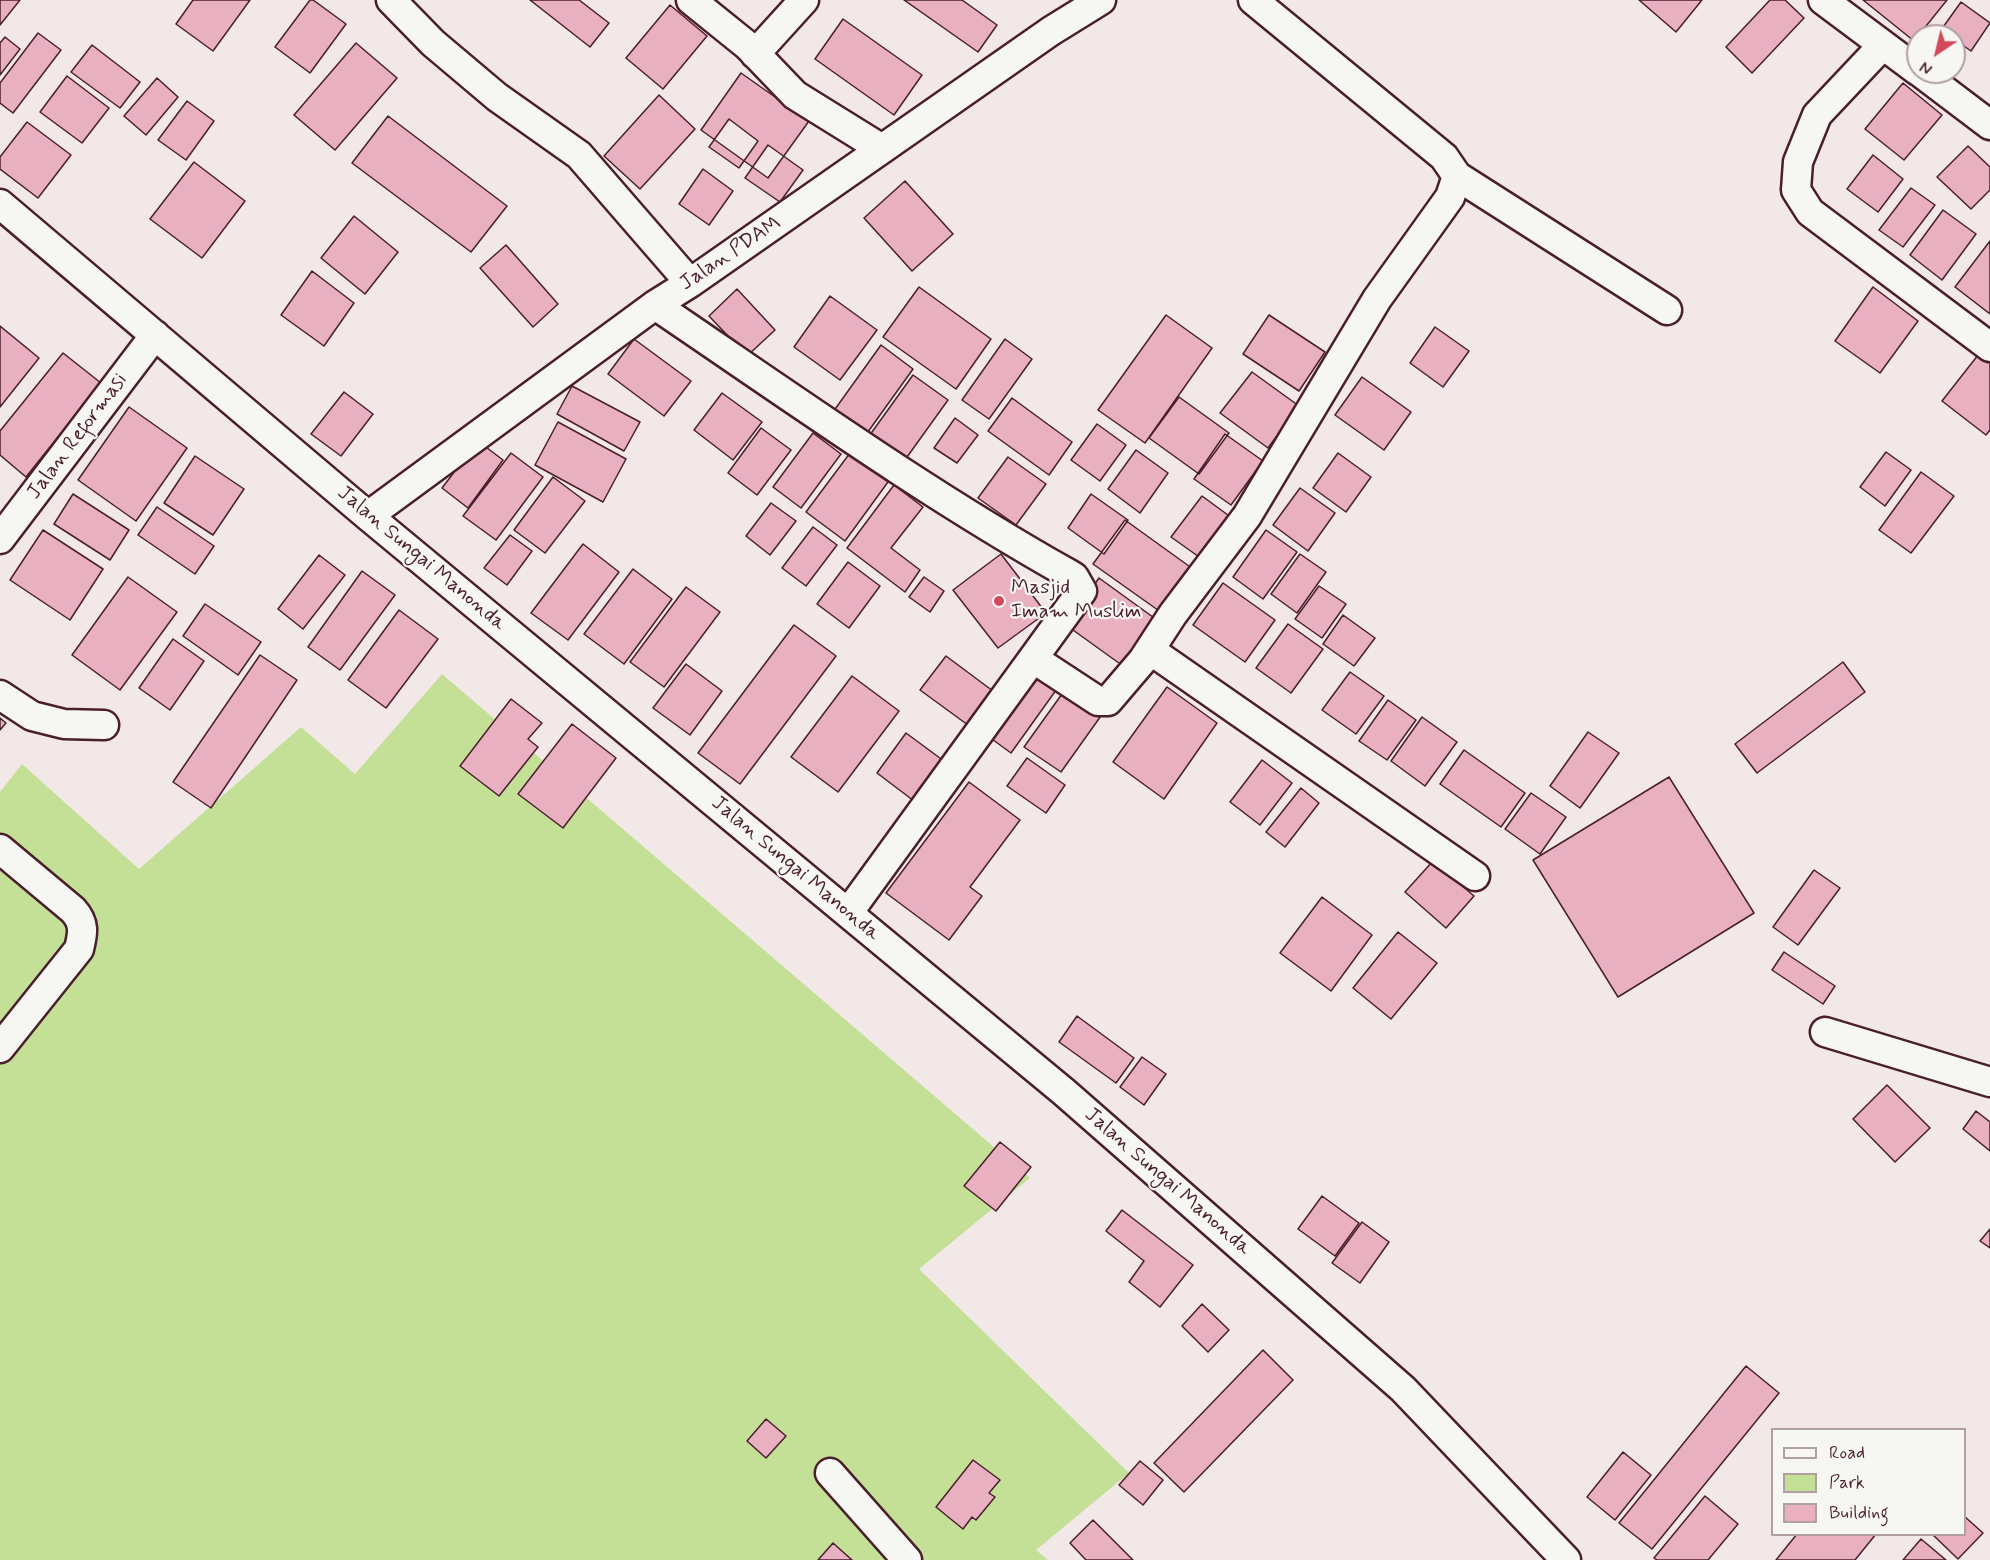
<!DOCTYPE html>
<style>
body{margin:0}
#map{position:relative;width:1990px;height:1560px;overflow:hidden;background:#f3e8e8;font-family:Mynerve,sans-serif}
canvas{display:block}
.legend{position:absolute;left:1771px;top:1428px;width:195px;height:108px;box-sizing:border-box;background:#f6f6f2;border:2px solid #b1a0a2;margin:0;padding:8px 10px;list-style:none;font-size:18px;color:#4a1f2b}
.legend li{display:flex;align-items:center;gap:12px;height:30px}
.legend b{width:30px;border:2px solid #b1a0a2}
.north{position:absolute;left:1906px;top:24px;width:60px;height:60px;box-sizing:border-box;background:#f6f6f2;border:2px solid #b1a0a2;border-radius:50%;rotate:215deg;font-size:16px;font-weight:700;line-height:24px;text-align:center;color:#4a1f2b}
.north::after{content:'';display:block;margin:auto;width:21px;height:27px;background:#d1495b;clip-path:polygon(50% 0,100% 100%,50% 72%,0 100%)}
</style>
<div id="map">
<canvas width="1990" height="1560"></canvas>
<ul class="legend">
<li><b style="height:8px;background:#f6f6f2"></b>Road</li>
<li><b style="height:16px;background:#c4e097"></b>Park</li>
<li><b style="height:16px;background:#e9b0c2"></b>Building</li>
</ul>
<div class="north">N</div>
</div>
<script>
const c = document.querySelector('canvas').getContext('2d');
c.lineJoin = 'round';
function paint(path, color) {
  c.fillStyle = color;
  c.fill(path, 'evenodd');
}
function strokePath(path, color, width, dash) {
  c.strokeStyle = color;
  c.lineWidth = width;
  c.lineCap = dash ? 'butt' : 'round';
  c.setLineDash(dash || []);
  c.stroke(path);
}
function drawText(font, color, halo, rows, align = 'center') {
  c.font = font + ' Mynerve,sans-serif';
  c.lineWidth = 4.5;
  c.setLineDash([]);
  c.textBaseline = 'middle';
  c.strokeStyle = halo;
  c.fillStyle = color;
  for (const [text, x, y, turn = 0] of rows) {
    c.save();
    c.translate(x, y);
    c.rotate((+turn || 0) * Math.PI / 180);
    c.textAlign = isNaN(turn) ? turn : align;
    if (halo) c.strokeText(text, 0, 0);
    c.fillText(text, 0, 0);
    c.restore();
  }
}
const green = new Path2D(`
 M442,674L1030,1178L919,1269L1129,1473L1036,1550L1048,1560H0V792L22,764L139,869L301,727L355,774Z`);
const building = new Path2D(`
 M0,0H20L0,25Z
 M193,0H250L213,51L176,24Z
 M310,0H313L346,24L310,73L275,47Z
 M530,0H579L609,23L590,47Z
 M904,0H962L997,25L978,52Z
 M1639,0H1702L1676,32Z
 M1770,0H1785L1804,18L1752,73L1726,47Z
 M1863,0H1947L1914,41Z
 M1961,2L1990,23L1971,51L1954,39V36H1949L1941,30Z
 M670,5L707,36L663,89L626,58Z
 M843,19L922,75L894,115L815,59Z
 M38,33L61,50L13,113L0,103V83Z
 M5,37L20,49L0,75V43Z
 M356,43L397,78L335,150L294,115Z
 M92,45L140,82L120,108L71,72Z
 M741,73L809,121L768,178L701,130Z
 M67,76L109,108L82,143L40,112Z
 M157,78L178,97L146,135L124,116Z
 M1903,83L1942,115L1904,160L1865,129Z
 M659,95L695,129L640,189L604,156Z
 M187,101L214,121L186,160L158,140Z
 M388,116L507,206L471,252L352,163Z
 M729,119L758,141L739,168L709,147Z
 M27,122L71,155L38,198L0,169V157Z
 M768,145L803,170L780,202L745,178Z
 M1968,146L1990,167V190L1971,209L1937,177Z
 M1873,155L1903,179L1878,212L1847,189Z
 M194,162L245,201L202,258L150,219Z
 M703,169L733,191L709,225L679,204Z
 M905,181L953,234L912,271L864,218Z
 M1911,188L1935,205L1903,247L1879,230Z
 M1943,210L1976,234L1942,280L1910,255Z
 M354,216L398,252L365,294L321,258Z
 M1990,241V314L1955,287Z
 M506,245L558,304L533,327L480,268Z
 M312,271L354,303L324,346L281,315Z
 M919,287L991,339L956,389L883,337Z
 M1873,287L1918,321L1880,373L1835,341Z
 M737,289L775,330L747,356L709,316Z
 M830,296L877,330L840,380L794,347Z
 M1166,315L1212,348L1145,443L1098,410Z
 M1269,315L1325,352L1299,391L1243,354Z
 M0,326L39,358L0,407Z
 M1435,327L1469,351L1443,387L1410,363Z
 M634,339L691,381L664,416L608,374Z
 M1005,339L1032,359L989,419L962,400Z
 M881,345L913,369L865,436L833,412Z
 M1982,350L1990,356V430L1986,435L1942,401Z
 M63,353L101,383L26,477L0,455V431Z
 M1252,372L1299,406L1268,448L1220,413Z
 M913,375L948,400L902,464L867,439Z
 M1362,377L1411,412L1384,450L1335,415Z
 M572,386L640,422L624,451L557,414Z
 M344,392L373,414L341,456L311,434Z
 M722,393L762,422L733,460L694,430Z
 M1179,397L1229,433L1199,474L1149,438Z
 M1012,398L1072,442L1049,475L988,431Z
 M129,407L187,448L136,521L78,480Z
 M955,418L978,435L957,463L934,448Z
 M558,422L626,459L603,502L535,465Z
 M1097,424L1126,445L1100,481L1071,460Z
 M761,428L791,450L757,495L728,473Z
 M813,433L841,454L801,508L773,487Z
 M1225,434L1263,461L1231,505L1194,479Z
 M478,441L503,460L468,508L442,488Z
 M1136,450L1168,473L1140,513L1108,489Z
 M1886,452L1911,470L1885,506L1860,487Z
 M511,453L543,477L496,540L463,516Z
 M850,453L888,482L845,541L806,512Z
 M1338,453L1371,477L1346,512L1313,488Z
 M195,456L244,489L213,535L164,503Z
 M1008,457L1046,484L1016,525L978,498Z
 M1921,472L1954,496L1911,553L1879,530Z
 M553,477L585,501L545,553L514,530Z
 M894,485L923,507L891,548L920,570L905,592L847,548Z
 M1300,488L1335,513L1308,551L1273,525Z
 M73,494L129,530L110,560L54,524Z
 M1091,494L1128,520L1104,554L1068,528Z
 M1202,496L1232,518L1202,559L1171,537Z
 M771,503L796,521L770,555L746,536Z
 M157,507L214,546L195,574L138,535Z
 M1125,520L1193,569L1162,613L1093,564Z
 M813,527L837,545L806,586L782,568Z
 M43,530L103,569L70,620L10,580Z
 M1266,530L1297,552L1263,599L1233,577Z
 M510,535L532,551L507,585L484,568Z
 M583,544L619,572L568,640L531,613Z
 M1001,554L1046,613L998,648L953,590Z
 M1300,554L1326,572L1297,613L1271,594Z
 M319,555L345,575L303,629L278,609Z
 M848,562L880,586L849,628L817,604Z
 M633,569L672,599L624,664L584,634Z
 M362,571L395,595L340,670L308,647Z
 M128,577L177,612L120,690L72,655Z
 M924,577L944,591L930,612L909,597Z
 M1099,578L1157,620L1123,666L1066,625Z
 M1223,583L1275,620L1245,662L1193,625Z
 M1319,586L1346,604L1322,638L1295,619Z
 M686,587L720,612L664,687L630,662Z
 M205,604L261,642L238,675L183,636Z
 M399,610L438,639L386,708L348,680Z
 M1343,615L1375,638L1354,666L1323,644Z
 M1288,624L1323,649L1291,693L1256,668Z
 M794,625L836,656L740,784L698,753Z
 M173,639L204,661L170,710L139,688Z
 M260,655L297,680L211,808L173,782Z
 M946,656L997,694L972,728L920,690Z
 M1843,662L1865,692L1757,773L1735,744Z
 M686,664L722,691L690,735L653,708Z
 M1033,668L1059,686L1011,753L985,734Z
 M1350,672L1384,696L1356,734L1322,710Z
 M852,676L899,711L838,792L791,757Z
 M1067,687L1103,713L1061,772L1024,747Z
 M1167,687L1217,723L1164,799L1113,762Z
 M511,699L542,723L528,739L538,747L499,796L460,766Z
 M1388,700L1416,720L1387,760L1359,741Z
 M1422,717L1457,742L1425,786L1391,761Z
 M0,718L6,723L0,730Z
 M572,724L616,758L563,828L518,794Z
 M1588,732L1619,753L1580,808L1550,786Z
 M906,733L948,764L918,804L877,773Z
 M1464,750L1525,793L1501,827L1440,784Z
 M1027,758L1065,785L1046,813L1007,786Z
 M1262,760L1292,783L1260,825L1230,802Z
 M1669,777L1754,913L1618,997L1533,860Z
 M969,782L1020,820L970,887L982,896L949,940L886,893Z
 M1301,788L1319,803L1285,847L1266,832Z
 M1531,793L1566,817L1540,854L1505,829Z
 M1433,861L1474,896L1446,928L1405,892Z
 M1814,870L1840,888L1798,945L1773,927Z
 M1322,897L1372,935L1331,991L1280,953Z
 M1398,932L1437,963L1391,1019L1353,988Z
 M1784,952L1835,986L1823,1004L1772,970Z
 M1077,1016L1134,1058L1116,1083L1059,1042Z
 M1142,1057L1166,1074L1144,1105L1120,1087Z
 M1887,1085L1930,1128L1895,1162L1853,1119Z
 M1976,1111L1990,1122V1151L1963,1129Z
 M1000,1142L1031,1167L996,1211L964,1186Z
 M1322,1196L1359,1223L1335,1256L1298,1229Z
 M1122,1210L1193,1265L1160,1307L1129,1282L1144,1261L1106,1231Z
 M1362,1222L1389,1242L1360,1283L1332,1263Z
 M1990,1229V1248L1980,1241Z
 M1202,1304L1229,1330L1208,1352L1182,1326Z
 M1263,1350L1293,1380L1184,1492L1154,1463Z
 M1746,1366L1779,1393L1652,1549L1619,1523Z
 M766,1419L786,1436L766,1458L747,1441Z
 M1623,1452L1651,1475L1615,1520L1587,1497Z
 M973,1460L1000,1480L989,1493L995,1497L976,1520L972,1517L963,1529L936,1507Z
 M1140,1461L1163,1480L1143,1505L1119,1485Z
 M1705,1496L1738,1524L1708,1560H1657L1654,1558Z
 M1964,1516L1983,1533L1958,1559L1932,1534H1964Z
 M1093,1520L1133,1560H1086L1070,1543Z
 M1797,1534H1876L1855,1560H1776Z
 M1921,1539L1946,1560H1903Z
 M833,1543L852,1560H818Z`);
const street = new Path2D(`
 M391,0L433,43L497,97L579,155L690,283
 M691,0L748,46L795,95L882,149
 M1823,0L1918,71
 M1883,45L1817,115L1798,162L1796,190L1810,212L1990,347
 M755,54L804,0
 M1920,72L1990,125
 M1457,176L1667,310
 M0,204L368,516L1064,1092L1403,1389L1566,1560
 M655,305C791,397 925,493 1069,574L1074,577L1082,591L848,913
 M368,516L655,305L690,283L1051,31L1101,0
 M0,539L155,335
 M1150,650L1475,876
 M1034,659L1098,701H1108L1143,660L1173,614L1247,516L1377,299L1450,197L1457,176L1444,157L1253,0
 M0,695L32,716L64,724L104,725
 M0,849L73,910C85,923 83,933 79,949L0,1048
 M1825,1032L1990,1082
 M830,1473L907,1560`);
const markers = [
 [999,601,6,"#d1495b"]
];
const streetNames = [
 ["Jalan PDAM",731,254,-34],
 ["Jalan Reformasi",78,437,-53],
 ["Jalan Sungai Manonda",421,559,40],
 ["Jalan Sungai Manonda",795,869,40],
 ["Jalan Sungai Manonda",1167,1182,41]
];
const poiNames = [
 ["Masjid",1011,589],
 ["Imam Muslim",1011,613]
];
paint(green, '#c4e097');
paint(building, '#e9b0c2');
strokePath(building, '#4a1f2b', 1.5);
strokePath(street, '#4a1f2b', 33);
strokePath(street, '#f6f6f2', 28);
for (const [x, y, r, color] of markers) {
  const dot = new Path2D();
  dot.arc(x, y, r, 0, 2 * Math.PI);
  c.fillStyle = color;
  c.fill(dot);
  strokePath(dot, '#f6f6f2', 2);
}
drawText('21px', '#4a1f2b', '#f6f6f2', streetNames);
drawText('21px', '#4a1f2b', '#f6f6f2', poiNames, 'left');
</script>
